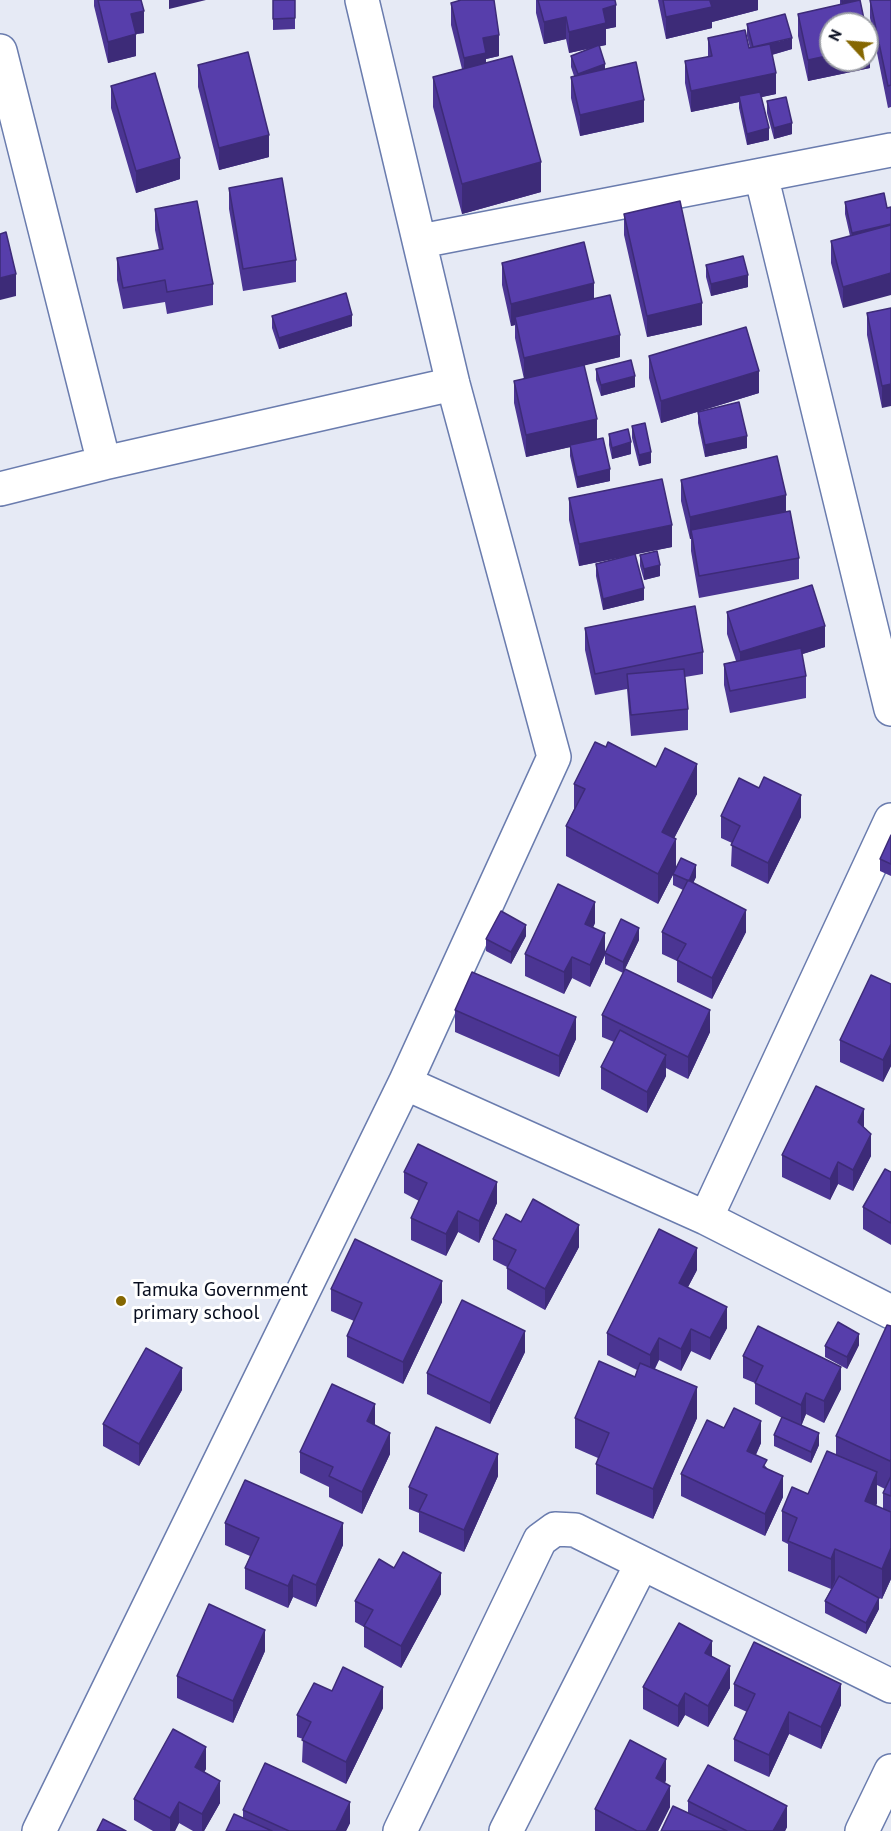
<!DOCTYPE html>
<style>
body{margin:0}
#map{position:relative;width:891px;height:1831px;overflow:hidden;background:#e6eaf5;font-family:"PT Sans",sans-serif}
canvas{display:block}
.north{position:absolute;left:819px;top:12px;width:60px;height:60px;box-sizing:border-box;background:#fff;border:2px solid #9b9ea5;border-radius:50%;rotate:296deg;font-size:16px;font-weight:700;line-height:24px;text-align:center;color:#060c1e}
.north::after{content:'';display:block;margin:auto;width:21px;height:27px;background:#856701;clip-path:polygon(50% 0,100% 100%,50% 72%,0 100%)}
</style>
<div id="map">
<canvas width="891" height="1831"></canvas>
<div class="north">N</div>
</div>
<script>
const c = document.querySelector('canvas').getContext('2d');
c.lineJoin = 'round';
function strokePath(path, color, width, dash) {
  c.strokeStyle = color;
  c.lineWidth = width;
  c.lineCap = dash ? 'butt' : 'round';
  c.setLineDash(dash || []);
  c.stroke(path);
}
function paint(path, color) {
  c.fillStyle = color;
  c.fill(path, 'evenodd');
}
function drawText(font, color, halo, rows, align = 'center') {
  c.font = font + ' "PT Sans",sans-serif';
  c.lineWidth = 6;
  c.setLineDash([]);
  c.textBaseline = 'middle';
  c.strokeStyle = halo;
  c.fillStyle = color;
  for (const [text, x, y, turn = 0] of rows) {
    c.save();
    c.translate(x, y);
    c.rotate((+turn || 0) * Math.PI / 180);
    c.textAlign = isNaN(turn) ? turn : align;
    if (halo) c.strokeText(text, 0, 0);
    c.fillText(text, 0, 0);
    c.restore();
  }
}
const minor = new Path2D(`
 M0,51L104,463
 M761,175L891,709
 M421,241L891,150
 M0,489L104,463L453,384
 M405,1083L706,1218L891,1312
 M706,1218L891,820
 M39,1831L405,1083L554,757L453,384L362,0
 M400,1831L540,1540L555,1529L575,1530L891,1686
 M506,1831L641,1565
 M862,1831L891,1771`);
const wall = new Path2D(`
 M94,0H141L144,33L136,34V56L108,63L94,6Z
 M273,0H295V29L273,30Z
 M536,0H615L616,27L606,29V45L599,46L605,69L644,122L580,136L571,98V77L574,76L571,67V56L591,48L569,53L566,39L544,44L536,13Z
 M658,0H758V10L712,22V28L666,39Z
 M840,0H857L870,68L808,81L798,36V14L840,5Z
 M870,0H891V107L888,108L870,18Z
 M451,3L499,56L486,59V63L541,192L462,214L433,107V77L462,69L451,25Z
 M747,24L792,49L772,55L776,94L761,97L769,140L747,145L739,108V102L691,112L685,83V61L708,57V38L750,48L747,36Z
 M198,65L269,157L219,170L198,87Z
 M111,86L180,179L136,193L111,108Z
 M767,101L792,134L774,139L767,113Z
 M229,188L296,260V282L243,291L229,209Z
 M884,193L843,308L831,263V241L850,236L845,214V202Z
 M155,209L213,284V305L167,314L165,302L123,309L117,280V258L159,250L155,230Z
 M624,214L702,325L647,337L624,235Z
 M502,263L594,299L620,357L584,365L597,439L610,481L577,488L570,456V447L526,457L514,403V381L524,379L515,338V325L511,326L502,285Z
 M706,265L748,287L711,296L706,277Z
 M891,308L882,408L867,335V313Z
 M272,316L352,326L279,349L272,328Z
 M649,356L759,393L661,423L649,378Z
 M596,369L635,387L601,396L596,380Z
 M698,412L747,448L705,457L698,423Z
 M632,426L651,463L639,466L632,438Z
 M609,434L631,454L612,459L609,445Z
 M681,480L786,511L799,558V579L699,598L691,551V539H690L681,501Z
 M569,498L672,547L635,554L644,600L603,610L596,576V564L632,555L579,566L569,520Z
 M640,555L660,576L644,580L640,566Z
 M727,612L825,647L802,654L806,676V698L730,713L724,685V664L736,661L727,634Z
 M585,628L703,652V674L685,677L688,709V730L631,736L627,689L595,695L585,650Z
 M574,784L697,794L674,838L676,869L696,877L693,883L746,932L712,999L677,982V961L662,954V932L683,890L673,885V874L675,871L658,904L566,856V826L574,809Z
 M759,788L801,817L768,884L731,866L732,843L721,838V816Z
 M891,835V876L880,871V859Z
 M595,923L593,927L605,953L639,940L625,969L710,1032L688,1079L666,1068V1076L647,1113L601,1089V1067L614,1042L602,1037V1015L623,973L605,964V955L590,987L572,978L564,994L525,976V954Z
 M526,936L511,964L486,951V939Z
 M891,984V1066L883,1082L840,1062V1040Z
 M455,1010L576,1039L559,1077L455,1032Z
 M864,1128L871,1156L853,1191L838,1184L830,1200L782,1177V1155Z
 M404,1172L497,1203L479,1243L458,1232L446,1256L411,1240V1218L419,1201L404,1193Z
 M891,1172V1245L863,1229V1207Z
 M521,1222L579,1247L545,1310L507,1289V1267L493,1260V1239Z
 M697,1270L688,1287L727,1328L710,1360L691,1351L681,1371L659,1360L655,1369L697,1418L653,1519L596,1494V1464L598,1458L575,1448V1418L635,1377L637,1370L607,1355V1333Z
 M331,1289L442,1302L403,1384L347,1357V1336L354,1321L331,1311Z
 M891,1326V1579L882,1599L879,1598V1609L866,1634L825,1613V1601L831,1589L788,1571V1544L782,1541V1511L808,1494L836,1455V1436ZM877,1485L885,1489L883,1493V1509L876,1506L877,1503Z
 M859,1345L847,1369L825,1357V1346Z
 M525,1352L490,1424L427,1394V1373Z
 M743,1356L841,1389L824,1423L806,1414L801,1425L819,1445L811,1463L774,1446V1435L782,1418L755,1404V1383L743,1378Z
 M182,1390L139,1466L103,1446V1424Z
 M375,1425L390,1454L362,1514L329,1497V1487L300,1473V1452Z
 M724,1428L761,1443L756,1455L767,1468L783,1497L765,1536L681,1496V1474Z
 M498,1476L464,1552L419,1532V1513L409,1509V1487Z
 M225,1523L343,1545L316,1607L293,1597L288,1608L245,1589V1568L250,1556L225,1545Z
 M441,1594L401,1668L364,1647V1627L355,1622V1601Z
 M265,1651L233,1723L177,1698V1676Z
 M712,1657L730,1688L708,1727L685,1715L678,1727L643,1709V1687Z
 M734,1684L841,1705L821,1749L789,1734L769,1777L734,1761V1739L747,1712L734,1706Z
 M332,1691L383,1708L346,1784L302,1762L303,1739L297,1737V1715Z
 M206,1769L204,1772L220,1803L204,1831H193L179,1823L175,1831H153L134,1820V1799Z
 M666,1780L665,1783L670,1807L658,1831H595V1809Z
 M688,1801L787,1827L785,1831H661L688,1813Z
 M243,1810L350,1823L346,1831H226L243,1818Z`);
const shadedWall = new Path2D(`
 M169,0H206L169,9Z
 M712,0H758V10L712,22V28L666,39V17Z
 M853,0H857V11L842,14V2Z
 M616,5V27L606,29V45L569,53V32L603,9Z
 M144,11V33L136,34V56L108,63V42L131,14Z
 M566,17V39L544,44V22Z
 M499,35V56L486,59V74L464,80V58L483,38Z
 M792,38V49L753,60V48Z
 M870,46V68L808,81V60L831,55V60H867V47Z
 M605,64V75L578,86V74Z
 M776,73V94L740,102L739,96V102L691,112V91Z
 M644,100V122L580,136V115Z
 M792,123V134L774,139V128Z
 M769,128V140L747,145V134Z
 M269,135V157L219,170V148Z
 M180,158V179L136,193V171Z
 M541,162V192L462,214V184Z
 M891,224V235L852,244V233Z
 M891,273V295L843,308V287Z
 M16,274V296L0,300V278Z
 M748,275V287L711,296V284Z
 M594,283V305L515,317V325L511,326V304Z
 M702,303V325L647,337V316Z
 M352,315V326L279,349V338Z
 M620,335V357L524,380V358Z
 M759,371V393L661,423V401Z
 M635,376V387L601,396V385Z
 M891,384V406L882,408V386Z
 M597,419V441L526,457V435Z
 M747,436V448L705,457V445Z
 M631,442V454L612,459V448Z
 M651,452V463L639,466V455Z
 M610,469V481L577,488V477Z
 M786,495V516L691,530V539H690V517Z
 M672,525V547L579,566V544Z
 M660,565V576L644,580V569Z
 M644,588V600L603,610V599Z
 M825,626V647L740,674V652Z
 M697,764V794L662,862V832Z
 M801,795V817L768,884V863Z
 M676,839V869L658,904V874Z
 M696,865V877L689,892V881Z
 M595,902V923L585,946V924Z
 M746,910V932L712,999V978Z
 M526,925V936L511,964V952Z
 M639,928V940L623,973V962Z
 M605,933V955L590,987V965Z
 M572,957V978L564,994V972Z
 M710,1010V1032L688,1079V1057Z
 M576,1017V1039L559,1077V1056Z
 M891,1044V1066L883,1082V1060Z
 M666,1055V1076L647,1113V1092Z
 M864,1109V1131L858,1122Z
 M871,1134V1156L853,1191V1170Z
 M838,1162V1184L830,1200V1179Z
 M497,1182V1203L479,1243V1221Z
 M458,1211V1232L446,1256V1234Z
 M579,1225V1247L545,1310V1289Z
 M697,1248V1270L679,1304V1283Z
 M442,1281V1302L403,1384V1362Z
 M727,1307V1328L710,1360V1338Z
 M691,1329V1351L681,1371V1349Z
 M525,1331V1352L490,1424V1403Z
 M859,1334V1345L847,1369V1357Z
 M659,1338V1360L650,1377V1355Z
 M841,1367V1389L824,1423V1401Z
 M182,1368V1390L139,1466V1444Z
 M697,1387V1418L653,1519V1489Z
 M806,1393V1414L801,1427V1405Z
 M375,1404V1426L367,1421Z
 M761,1421V1443L747,1473V1451Z
 M390,1433V1454L362,1514V1492Z
 M819,1433V1445L811,1463V1452Z
 M498,1454V1476L464,1552V1530Z
 M891,1459V1489L890,1491V1461Z
 M877,1472V1503L865,1531V1501Z
 M783,1476V1497L765,1536V1514Z
 M343,1523V1545L316,1607V1585Z
 M891,1548V1579L882,1599V1569Z
 M835,1549V1580L831,1589V1559Z
 M441,1573V1594L401,1668V1646Z
 M293,1575V1597L288,1608V1586Z
 M879,1598V1609L866,1634V1623Z
 M265,1630V1651L233,1723V1701Z
 M712,1641V1662L705,1653Z
 M730,1666V1688L708,1727V1706Z
 M841,1684V1705L821,1749V1727Z
 M383,1687V1708L346,1784V1762Z
 M685,1693V1715L678,1727V1706Z
 M789,1712V1734L769,1777V1755Z
 M206,1747V1769L195,1789V1767Z
 M666,1759V1780L656,1800V1778Z
 M220,1781V1803L204,1831H202V1814Z
 M670,1786V1807L658,1831H646Z
 M179,1802V1823L175,1831H170V1818Z
 M350,1802V1823L346,1831H336Z
 M787,1806V1827L785,1831H773Z`);
const building = new Path2D(`
 M98,0H141L144,11L131,14L136,34L108,42Z
 M273,0H295V18L273,19Z
 M461,0H494L499,35L483,38L486,53L464,58L451,3Z
 M538,0H615L616,5L603,9L606,23L569,32L566,17L544,22Z
 M663,0H712L710,1L712,7L666,17Z
 M842,0H853L842,2Z
 M860,0L865,24H831V55L808,60L798,14Z
 M870,0H891V85L888,86Z
 M785,14L792,38L753,47L747,24Z
 M745,30L749,48L770,44L776,73L691,91L685,61L712,56L708,38Z
 M867,33L870,46L867,47Z
 M599,45L605,64L578,74L571,56Z
 M248,52L269,135L219,148L198,65Z
 M512,56L541,162L462,184L433,77Z
 M636,62L644,100L580,115L571,77Z
 M155,73L180,158L136,171L111,86Z
 M760,92L769,128L747,134L739,96Z
 M786,97L792,123L774,128L767,101Z
 M282,178L296,260L243,269L229,188Z
 M884,193L887,208L891,207V224L852,233L845,202Z
 M197,201L213,284L167,292L165,280L123,288L117,258L163,249L155,209Z
 M680,201L702,303L647,316L624,214Z
 M891,225V273L843,287L831,241Z
 M6,232L16,274L0,278V234Z
 M584,242L594,283L511,304L502,263Z
 M743,256L748,275L711,284L706,265Z
 M346,293L352,315L279,338L272,316Z
 M610,295L620,335L524,358L515,317Z
 M891,308V384L882,386L867,313Z
 M746,327L759,371L661,401L649,356Z
 M631,360L635,376L601,385L596,369Z
 M584,365L597,419L526,435L514,381Z
 M739,402L747,436L705,445L698,412Z
 M645,423L651,452L639,455L632,426Z
 M628,429L631,442L612,448L609,434Z
 M603,438L610,469L577,477L570,445Z
 M777,456L786,495L690,517L681,480Z
 M662,479L672,525L579,544L569,498Z
 M790,511L799,558L699,576L691,530Z
 M657,551L660,565L644,569L640,555Z
 M635,554L644,588L603,599L596,564Z
 M812,585L825,626L740,652L727,612Z
 M695,606L703,652L595,674L585,628Z
 M801,648L806,676L730,691L724,664Z
 M684,669L688,709L631,715L627,674Z
 M595,742L606,747L608,742L656,767L665,748L697,764L662,832L676,839L658,874L566,826L585,789L574,784Z
 M764,777L801,795L768,863L731,845L740,826L721,816L739,778L759,788Z
 M891,835V864L880,859Z
 M681,858L696,865L689,881L673,874Z
 M688,880L746,910L712,978L677,960L686,944L662,932Z
 M558,884L595,902L585,924L605,933L590,965L572,957L564,972L525,954Z
 M501,911L526,925L511,952L486,939Z
 M621,919L639,928L623,962L605,953Z
 M625,969L710,1010L688,1057L602,1015Z
 M472,972L576,1017L559,1056L455,1010Z
 M871,975L891,984V1044L883,1060L840,1040Z
 M620,1030L666,1055L647,1092L601,1067Z
 M816,1086L864,1109L858,1122L871,1134L853,1170L838,1162L830,1179L782,1155Z
 M418,1144L497,1182L479,1221L458,1211L446,1234L411,1218L427,1183L404,1172Z
 M885,1169L891,1172V1223L863,1207Z
 M533,1199L579,1225L545,1289L507,1268L516,1250L493,1239L506,1214L521,1222Z
 M659,1229L697,1248L679,1283L727,1307L710,1338L691,1329L681,1349L659,1338L650,1355L607,1333Z
 M355,1239L442,1281L403,1362L347,1336L362,1303L331,1289Z
 M462,1300L525,1331L490,1403L427,1373Z
 M838,1322L859,1334L847,1357L825,1346Z
 M887,1325L891,1326V1459L890,1461L836,1436Z
 M758,1326L841,1367L824,1401L806,1393L801,1405L755,1383L763,1366L743,1356Z
 M146,1348L182,1368L139,1444L103,1424Z
 M599,1361L635,1377L640,1363L697,1387L653,1489L596,1464L609,1433L575,1418Z
 M332,1384L375,1404L367,1421L390,1433L362,1492L329,1476L333,1467L300,1452Z
 M734,1408L761,1421L747,1451L767,1460L763,1467L783,1476L765,1514L681,1474L707,1420L724,1428Z
 M782,1417L819,1433L811,1452L774,1435Z
 M436,1427L498,1454L464,1530L419,1511L427,1495L409,1487Z
 M827,1451L877,1472L865,1501L891,1512V1548L882,1569L835,1549L831,1559L788,1541L797,1518L782,1511L792,1487L808,1494Z
 M891,1476V1496L883,1493Z
 M245,1480L343,1523L316,1585L293,1575L288,1586L245,1568L259,1538L225,1523Z
 M403,1552L441,1573L401,1646L364,1626L373,1610L355,1601L379,1559L394,1568Z
 M839,1576L879,1598L866,1623L825,1601Z
 M209,1604L265,1630L233,1701L177,1676Z
 M679,1623L712,1641L705,1653L730,1666L708,1706L685,1693L678,1706L643,1687Z
 M754,1642L841,1684L821,1727L789,1712L769,1755L734,1739L755,1694L734,1684Z
 M343,1667L383,1687L346,1762L302,1740L311,1722L297,1715L314,1683L332,1691Z
 M173,1729L206,1747L195,1767L220,1781L202,1814L179,1802L170,1818L134,1799Z
 M630,1740L666,1759L656,1778L670,1786L646,1831H637L595,1809Z
 M265,1763L350,1802L336,1831H289L243,1810Z
 M708,1765L787,1806L773,1831H747L688,1801Z
 M673,1806L727,1831H661Z
 M234,1814L272,1831H226Z
 M103,1819L126,1831H97Z`);
const markers = [
 [121,1301,6,"#856701"]
];
const poiNames = [
 ["Tamuka Government",133,1290],
 ["primary school",133,1313]
];
strokePath(minor, '#6a7cae', 36);
strokePath(minor, '#fff', 33);
paint(wall, '#4b3593');
paint(shadedWall, '#3d2b78');
paint(building, '#573eab');
strokePath(building, '#3d2b78', 1.5);
for (const [x, y, r, color] of markers) {
  const dot = new Path2D();
  dot.arc(x, y, r, 0, 2 * Math.PI);
  c.fillStyle = color;
  c.fill(dot);
  strokePath(dot, '#fff', 2);
}
drawText('20px', '#060c1e', '#fff', poiNames, 'left');
</script>
